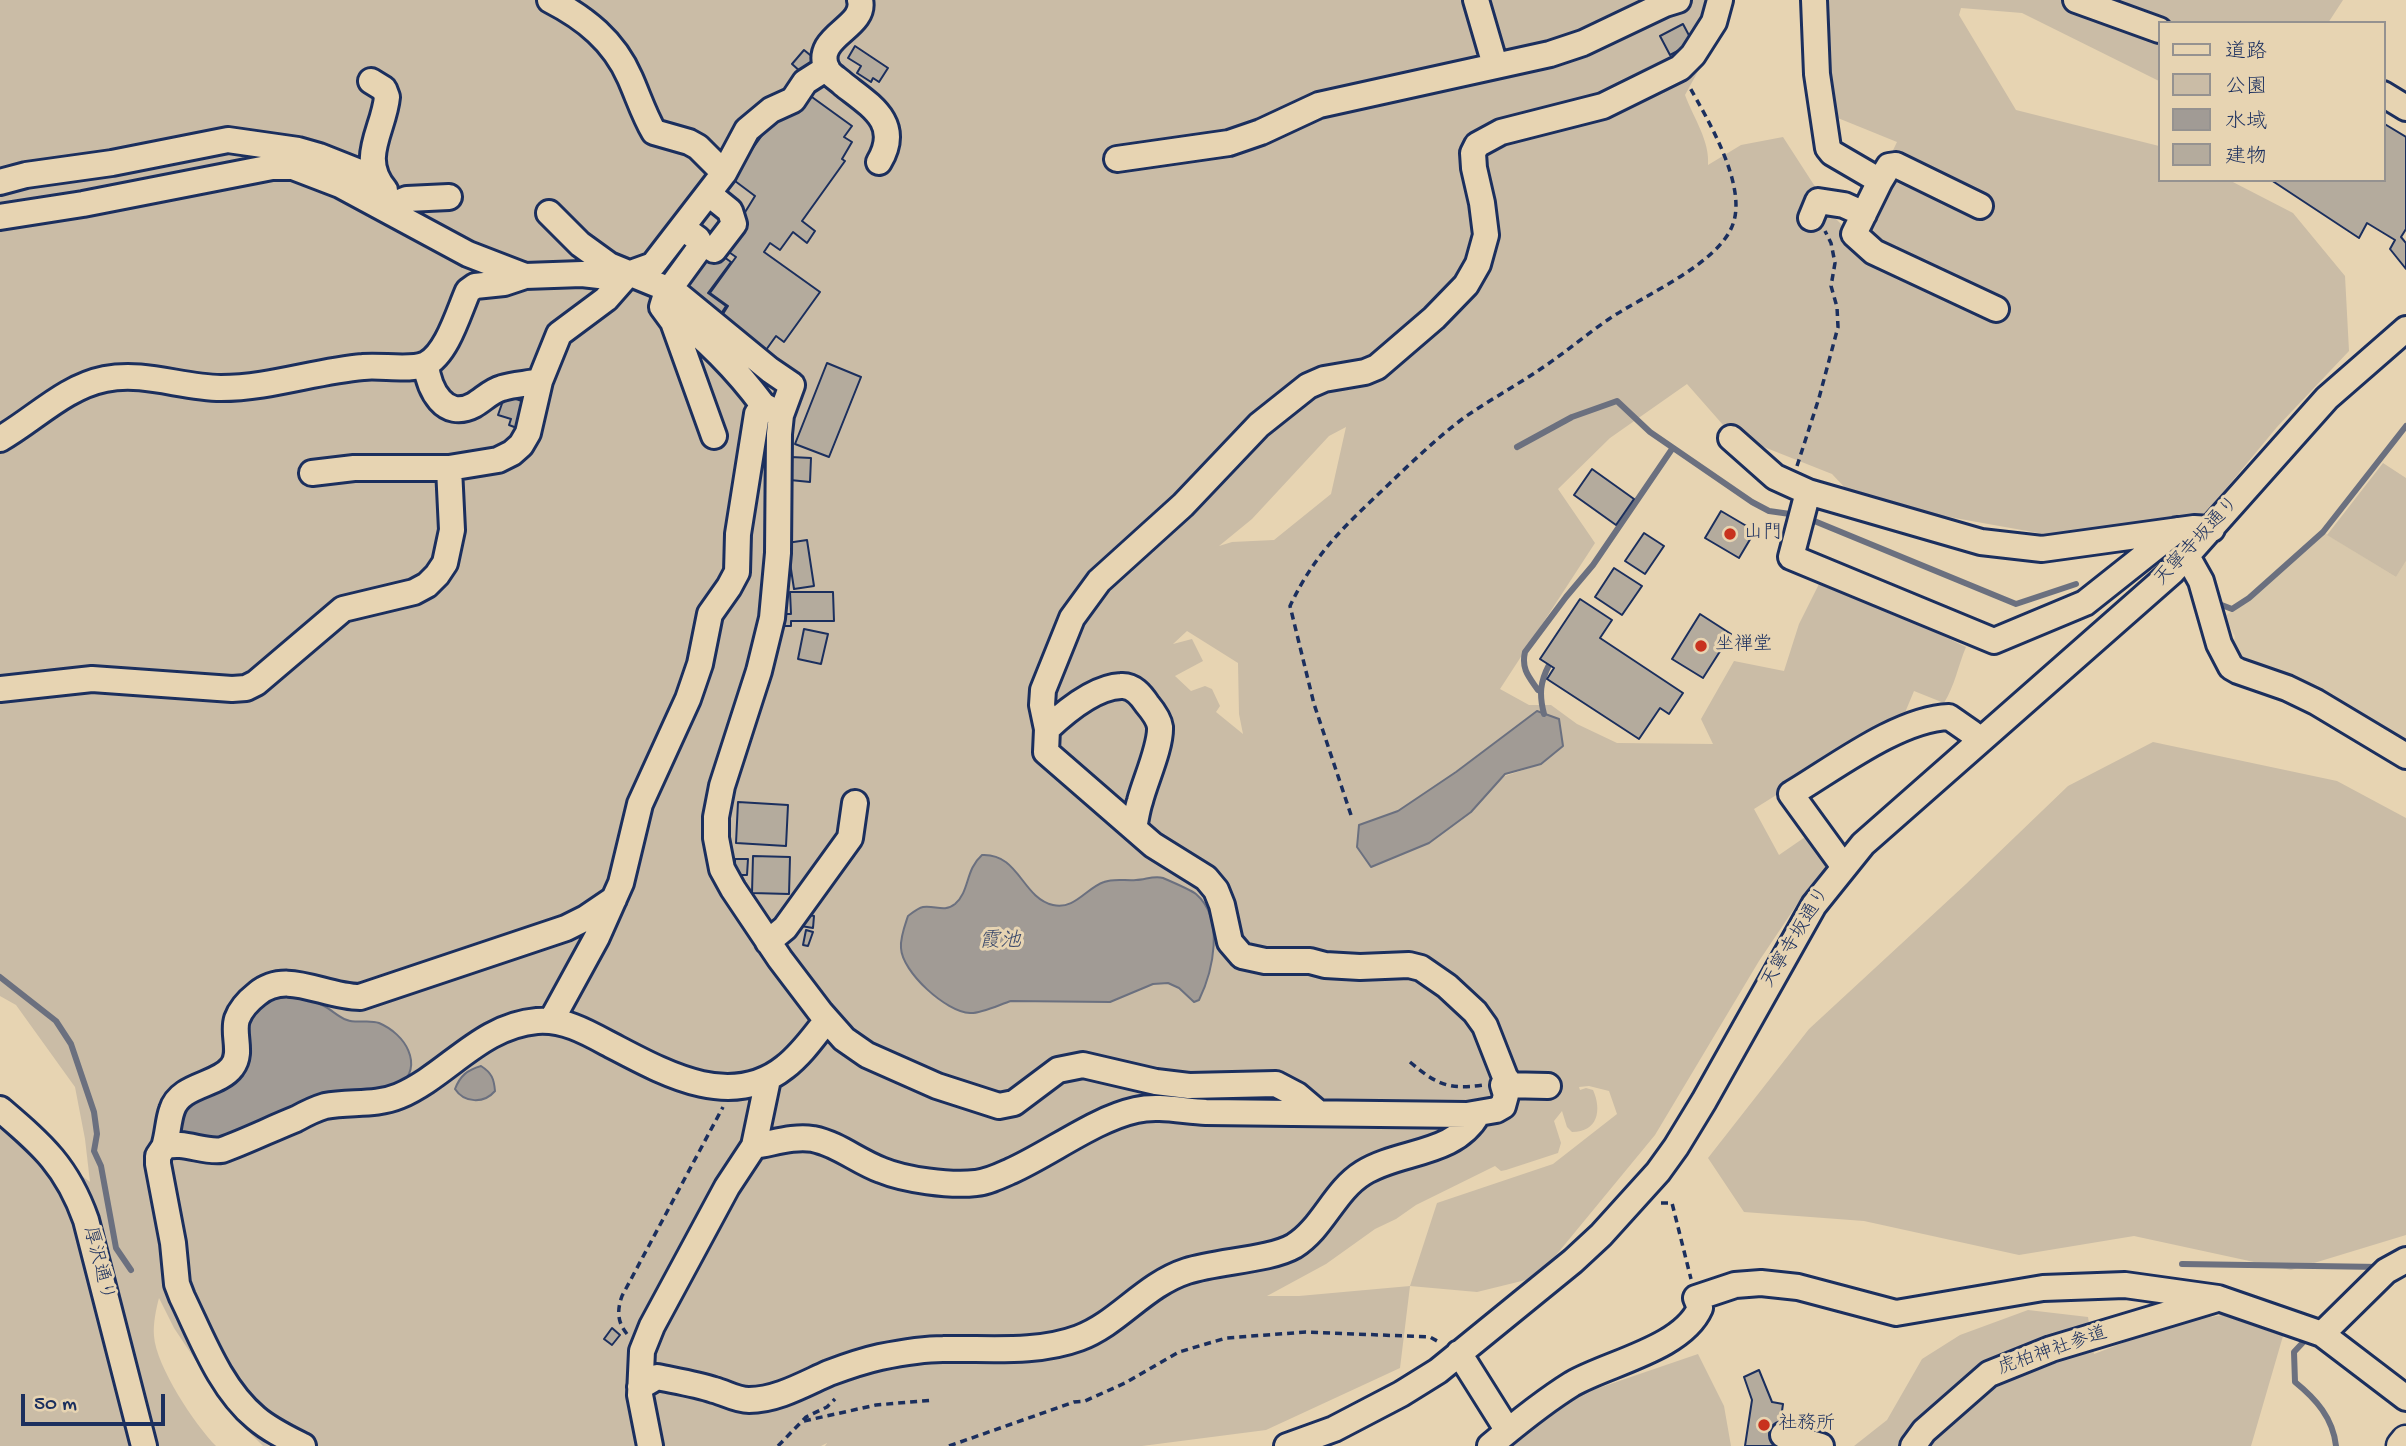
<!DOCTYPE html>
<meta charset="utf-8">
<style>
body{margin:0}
#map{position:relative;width:2406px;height:1446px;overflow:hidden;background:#e7d4b2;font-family:"Gochi Hand","Klee One",sans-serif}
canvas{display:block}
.legend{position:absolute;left:2158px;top:21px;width:228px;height:161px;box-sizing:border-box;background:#e7d4b2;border:2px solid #959290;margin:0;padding:9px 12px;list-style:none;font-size:21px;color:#1b2f5e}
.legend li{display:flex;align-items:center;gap:14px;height:35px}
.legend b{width:35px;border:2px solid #959290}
.scale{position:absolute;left:21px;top:1394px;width:144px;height:32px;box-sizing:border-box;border:4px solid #1b2f5e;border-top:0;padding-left:9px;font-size:21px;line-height:24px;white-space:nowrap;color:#1b2f5e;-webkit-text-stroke:5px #e7d4b2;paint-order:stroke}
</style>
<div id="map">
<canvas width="2406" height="1446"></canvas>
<ul class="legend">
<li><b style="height:9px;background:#e7d4b2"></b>道路</li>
<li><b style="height:19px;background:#cabca6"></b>公園</li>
<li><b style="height:19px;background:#a19b95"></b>水域</li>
<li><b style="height:19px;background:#b4ab9d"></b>建物</li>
</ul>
<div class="scale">50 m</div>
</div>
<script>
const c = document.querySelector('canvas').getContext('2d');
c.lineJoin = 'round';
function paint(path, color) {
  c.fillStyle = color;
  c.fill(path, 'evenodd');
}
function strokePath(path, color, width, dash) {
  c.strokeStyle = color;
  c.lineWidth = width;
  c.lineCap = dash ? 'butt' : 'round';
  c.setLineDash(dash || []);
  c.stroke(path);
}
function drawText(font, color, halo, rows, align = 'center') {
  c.font = font + ' "Gochi Hand","Klee One",sans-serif';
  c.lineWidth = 6;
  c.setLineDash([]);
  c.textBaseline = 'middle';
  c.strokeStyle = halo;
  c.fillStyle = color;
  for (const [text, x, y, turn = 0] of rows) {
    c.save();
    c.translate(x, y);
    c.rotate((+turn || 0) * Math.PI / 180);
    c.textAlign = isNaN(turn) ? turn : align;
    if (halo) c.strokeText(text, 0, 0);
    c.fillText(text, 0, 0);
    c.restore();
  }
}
const built = new Path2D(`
 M2323,532L2396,577L2406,561V745L2231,660L2235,636L2224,617L2249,598Z`);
const green = new Path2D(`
 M0,0H1726L1725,22L1685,95C1694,119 1710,141 1708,165L1741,145L1783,137L1836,219L1852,235L1897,142L1828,114L1803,0H2343L2328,23H2159V81L2022,13L1961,8L1959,15L2016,110L2159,146V180H2229L2293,213L2345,276L2349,351L2277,427L2205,514L2143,528L2098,534H2044L1938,515L1849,492L1832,474L1731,434L1687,384L1610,438L1558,489L1595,543L1500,689L1529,705H1551L1577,724L1617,743L1713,744L1701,719L1734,661L1784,671L1799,624L1822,578L1966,647C1958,666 1955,685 1944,703L1914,691L1904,715L1754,809L1779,855L1808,835L1830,863L1800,900L1759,961L1655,1135L1538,1277L1477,1292L1410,1286L1400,1368L1266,1430L1142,1446H825L827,1443L821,1446H263L232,1415L174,1328L159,1298C156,1309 153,1324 154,1336C156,1366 195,1425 216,1446H0V1113L90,1182L85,1139L75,1087L16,1005L0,996ZM1346,427L1331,494L1274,540L1232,542L1219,546L1252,519L1329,436ZM1187,631L1238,663L1239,714L1243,734L1216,712L1220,706L1212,689L1205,686L1191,691L1175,676L1203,661L1192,639L1173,644ZM1537,712L1541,764L1359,825L1398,811L1456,772ZM1589,1086L1609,1091L1617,1114L1553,1164L1437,1203L1410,1286L1299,1296H1267L1326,1264L1375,1229L1396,1219L1416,1205L1495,1166L1501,1171L1506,1170L1558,1153L1561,1143L1554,1121L1562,1111L1567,1127L1572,1132C1598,1132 1602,1110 1593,1090L1586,1088L1580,1090L1579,1087Z
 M2383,463L2406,478V561L2396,577L2327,535Z
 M2153,742L2337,781L2406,818V1235L2291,1270L2134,1236L2019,1255L1864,1221L1744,1212L1708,1158L1809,1029L1966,884L2068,786Z
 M2028,1310L2088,1317L2094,1354L2175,1323L2222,1315L2283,1336L2251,1446H1854L1887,1420L1922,1359L1960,1335Z
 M1698,1354L1724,1406L1731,1446H1508L1584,1393Z`);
const water = new Path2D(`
 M1537,711L1559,719L1563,746L1541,764L1505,774L1471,812L1429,843L1371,867L1357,847L1359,825L1398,811L1456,772Z
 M982,855C1019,853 1022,898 1053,905C1075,910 1086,888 1104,882C1114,878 1126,881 1136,880C1145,880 1154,875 1163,878C1170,881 1191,890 1196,894C1225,919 1213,971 1199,1000L1194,1002L1179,988L1168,983L1153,984L1110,1002L1011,1001C1001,1004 980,1014 970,1013C946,1012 902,972 901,948C900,938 905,925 908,916C912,913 918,908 923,907C935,905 944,913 955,904C970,891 965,870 982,855Z
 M271,992C289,995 307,997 324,1006C332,1010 338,1017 347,1020C357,1024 368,1019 379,1023C405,1034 424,1064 400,1086L298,1104L280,1117L215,1145L183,1133L179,1126L181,1106L217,1085L243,1024Z
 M481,1066C492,1073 494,1079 495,1091C484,1104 464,1103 455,1089C460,1076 467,1070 481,1066Z`);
const stream = new Path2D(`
 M1517,447L1572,417L1617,401L1650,432L1752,502L1769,511L1797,515
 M1807,518L2016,604L2076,584
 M2219,604L2232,609L2249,598L2323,532L2406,426
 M1538,690C1529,677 1521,669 1525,652L1566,597L1593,565L1672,449
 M1544,714C1539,695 1540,682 1549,665
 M0,977L56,1021L71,1044L94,1112L97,1134L94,1151L101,1166L116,1248L131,1270
 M2182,1264L2380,1267
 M2309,1336L2294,1352L2295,1382C2316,1399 2333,1418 2336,1446`);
const building = new Path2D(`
 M1683,24L1693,43L1670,55L1660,36Z
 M855,46L888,68L879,82L873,78L871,82L857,73L861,66L848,58Z
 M804,50L815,59L802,73L792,64Z
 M805,92L852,126L844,137L852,142L842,159L845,161L802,221L815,231L807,243L793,232L780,250L770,243L764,252L820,292L784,342L776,336L766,350L721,317L728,306L710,293L736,257L723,248L755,196L731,178L779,112L787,118Z
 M2383,123L2406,137V229L2401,237L2406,243V269L2390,249L2395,240L2367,223L2359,238L2271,180H2383Z
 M710,247L731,262L708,293L726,306L719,317L679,289Z
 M827,363L861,377L829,457L795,444Z
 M505,395L530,404L522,430L509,425L511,419L498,415Z
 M791,457L811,458L810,482L790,480Z
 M1592,469L1634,499L1616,525L1574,495Z
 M1721,511L1755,531L1739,558L1705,538Z
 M1644,533L1664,546L1645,574L1625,561Z
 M807,540L814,586L794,589L787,543Z
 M1614,568L1642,586L1622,615L1595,597Z
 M790,592H833L834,621H791V626H781V614H791Z
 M1580,599L1612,620L1600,638L1683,693L1669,714L1660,708L1639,739L1547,679L1554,668L1540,659Z
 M1700,614L1731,634L1703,678L1672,659Z
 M804,629L828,634L821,664L798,659Z
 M738,802L788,805L786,846L736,843Z
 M753,856L790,857L789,894L752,893Z
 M735,859H748L747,875H735Z
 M804,914L814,916L813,928L801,926Z
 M806,930L813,932L808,946L803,945Z
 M612,1328L620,1335L612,1345L604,1339Z
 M1759,1370L1772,1402L1783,1404L1777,1446H1745L1752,1400L1744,1377Z`);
const path = new Path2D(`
 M1797,466L1819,398L1838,327L1837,307L1831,286L1835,263L1831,243L1825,231
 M1351,815L1314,704L1290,606C1316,551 1346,525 1389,484C1413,461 1438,437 1465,417C1491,399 1519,384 1545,366C1567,351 1587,334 1609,319C1644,295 1719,264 1733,224C1747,185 1708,120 1689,86
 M1410,1062C1436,1084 1448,1090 1483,1085
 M1661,1203H1672L1691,1279
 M627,1334C617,1322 617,1310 622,1296L723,1107
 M804,1421L876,1405L934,1400
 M778,1446L806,1417L827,1407L835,1399
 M949,1446L1074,1402L1085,1401L1125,1383L1179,1352L1226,1338L1306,1332L1430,1337L1439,1342`);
const minor = new Path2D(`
 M550,0C585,18 614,41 630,78C638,96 644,115 654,132L689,142L698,147L724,173
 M860,0C867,28 812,36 827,69C830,75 838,79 843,84C871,106 902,123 879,162
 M1476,0L1495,65
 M1814,0L1817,74L1828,148L1832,153L1880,181L1889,166L1896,165L1980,206
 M2076,0L2159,30
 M371,81L384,89L387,97C384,130 358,158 385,190
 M2383,94L2406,108
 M1117,159L1229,143L1261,132L1319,105L1550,54L1583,43L1665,4L1678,0
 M1880,181L1854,234L1874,252L1996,309
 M0,182L26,175L112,163L228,140L298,150L319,156L377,179
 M709,194L730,211L734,224L714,250
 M395,213L397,203L407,199L449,197
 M549,213L580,244L609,265L675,292L770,370L792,385L781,415L779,434L778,553L772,618L759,671L722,786L716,817V838L722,869L733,889L780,959L821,1013L844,1039L867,1055L937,1086L999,1106L1014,1103L1058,1070L1083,1065L1156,1082L1189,1086L1276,1084L1297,1095L1317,1112
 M0,217L83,204L272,167H293L340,185L468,254L525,276L582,274L608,277L628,274L653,265L724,173L747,130L771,110L793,100L805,82L827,68
 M1811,218L1818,201L1844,205L1864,214
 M683,228L698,239L701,246L666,294L662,307L673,322L714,436
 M669,310C703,336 737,370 763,405
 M426,365C429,389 444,421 474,405C484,399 491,391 502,388C514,384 528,384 540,381
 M1731,438L1775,477L1808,492L1981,542L2042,549L2194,528L2212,529
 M0,439C35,419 65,387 105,379C145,371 182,388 221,388C269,388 316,371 363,367C380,365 413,371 426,364C447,354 459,311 468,291L475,286L504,283L525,276
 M312,473L354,468H449L498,460L512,453L521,445L528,433L540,381L559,334L606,299L628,274
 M1808,492L1791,557L1994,641L2085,603L2177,530
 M2187,556L2201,581L2219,644L2231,667L2238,671L2287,688L2316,702L2406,756
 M0,689L92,679L232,689L246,688L256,683L343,609L414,592L427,585L437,575L445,563L452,530L449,468
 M1047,729C1065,712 1095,687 1121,686C1133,685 1141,695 1147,704C1152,710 1159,719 1160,727C1161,747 1145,781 1140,801C1137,810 1136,819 1134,828
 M1844,867L1791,794C1835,768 1898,719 1949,717L1972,733L1980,741
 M768,942L785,928L850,838L855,803
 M551,1021L597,937L621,883L640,804L688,699L700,664L710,614L729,587L737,572L738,534L757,414L763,405L781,415
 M1511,1085L1505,1077L1485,1026L1475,1012L1447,986L1421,968L1409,965L1360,967L1325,965L1310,961H1265L1242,956L1230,942L1222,905L1216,890L1206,878L1153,845L1046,752L1047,729L1042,705L1043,690L1072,618L1099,581L1183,505L1259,425L1308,386L1324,379L1365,372L1377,367L1434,318L1466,285L1478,264L1486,235L1482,203L1474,168L1473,153L1477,145L1501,132L1603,106L1680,68L1693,55L1714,22L1720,0
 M0,1109C42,1145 67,1166 86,1220L144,1446
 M754,1146C774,1143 793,1136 813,1139C838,1144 857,1161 881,1170C905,1180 950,1186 976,1183C988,1182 1000,1176 1011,1171C1051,1153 1095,1119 1136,1110C1158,1105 1183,1111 1206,1112L1467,1115L1496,1110L1503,1106L1506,1095L1503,1085L1548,1086
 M164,1147C168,1135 168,1121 172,1110C180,1084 218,1086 232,1067C243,1053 232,1034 237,1019C241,1008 248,1001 257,994C287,969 323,997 360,997L566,928L586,918L614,899
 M2322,1334L2386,1271L2406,1260
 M1459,1353L1508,1431
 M640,1387L657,1377C676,1381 696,1384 714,1390C726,1393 736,1400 749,1400C777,1400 804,1384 829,1373C845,1367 862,1361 880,1357C900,1353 922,1349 943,1349C987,1348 1036,1354 1079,1338C1119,1323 1144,1285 1187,1271C1217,1261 1270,1260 1294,1246C1323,1228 1334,1191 1363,1173C1400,1150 1454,1156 1478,1114
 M1783,1435L1821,1446
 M303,1446C287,1438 270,1430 256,1418C220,1388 202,1338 182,1297L177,1284L173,1243L158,1164V1156L164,1147C183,1140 203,1153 222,1150C247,1141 271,1129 296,1119C305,1114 315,1109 325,1106C350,1101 375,1106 399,1096C448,1075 480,1026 537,1021C563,1019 585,1031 607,1043C661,1071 729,1112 785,1067C802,1054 814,1036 827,1020
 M650,1446L640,1395L642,1351L652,1326L727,1187L754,1146L768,1079
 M1287,1446L1334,1429L1401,1394L1438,1371L1573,1261L1601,1235L1658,1172L1676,1147L1704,1101L1814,905L1863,844L2172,572L2327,398L2406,329
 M1490,1446C1516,1424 1543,1402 1572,1384C1608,1363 1682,1349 1700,1308L1696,1298L1735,1285L1761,1283L1798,1287L1896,1313L2043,1288L2125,1285L2218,1298L2322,1334L2406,1398
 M1913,1446L1924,1431L1989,1374L2051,1349L2214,1300`);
const major = new Path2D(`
 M2402,1446L2406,1441`);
const markers = [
 [1730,534,7,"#c8321e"],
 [1701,646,7,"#c8321e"],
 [1764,1425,7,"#c8321e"]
];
const poiNames = [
 ["山門",1744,534],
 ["坐禅堂",1715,646],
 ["社務所",1778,1425]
];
const streetNames = [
 ["天寧寺坂通り",2198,542,-47],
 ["天寧寺坂通り",1797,938,-59],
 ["厚沢通り",97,1264,76],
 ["虎柏神社参道",2053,1352,-19]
];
const waterNames = [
 ["霞池",1000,943]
];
paint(built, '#d8c8ac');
paint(green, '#cabca6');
paint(water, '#a19b95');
strokePath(water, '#6b707f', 2);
strokePath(stream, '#6b707f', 6);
paint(building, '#b4ab9d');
strokePath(building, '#1b2f5e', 2);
strokePath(minor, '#1b2f5e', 30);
strokePath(major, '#1b2f5e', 35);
strokePath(path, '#1b2f5e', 3.5, [7, 5]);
strokePath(minor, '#e7d4b2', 24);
strokePath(major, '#e7d4b2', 30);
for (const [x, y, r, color] of markers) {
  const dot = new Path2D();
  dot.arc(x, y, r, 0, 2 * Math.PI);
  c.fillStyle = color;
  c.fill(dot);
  strokePath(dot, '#e7d4b2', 2.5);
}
drawText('19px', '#1b2f5e', '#e7d4b2', poiNames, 'left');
drawText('19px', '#1b2f5e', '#e7d4b2', streetNames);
drawText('italic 21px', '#364569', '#e7d4b2', waterNames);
</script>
